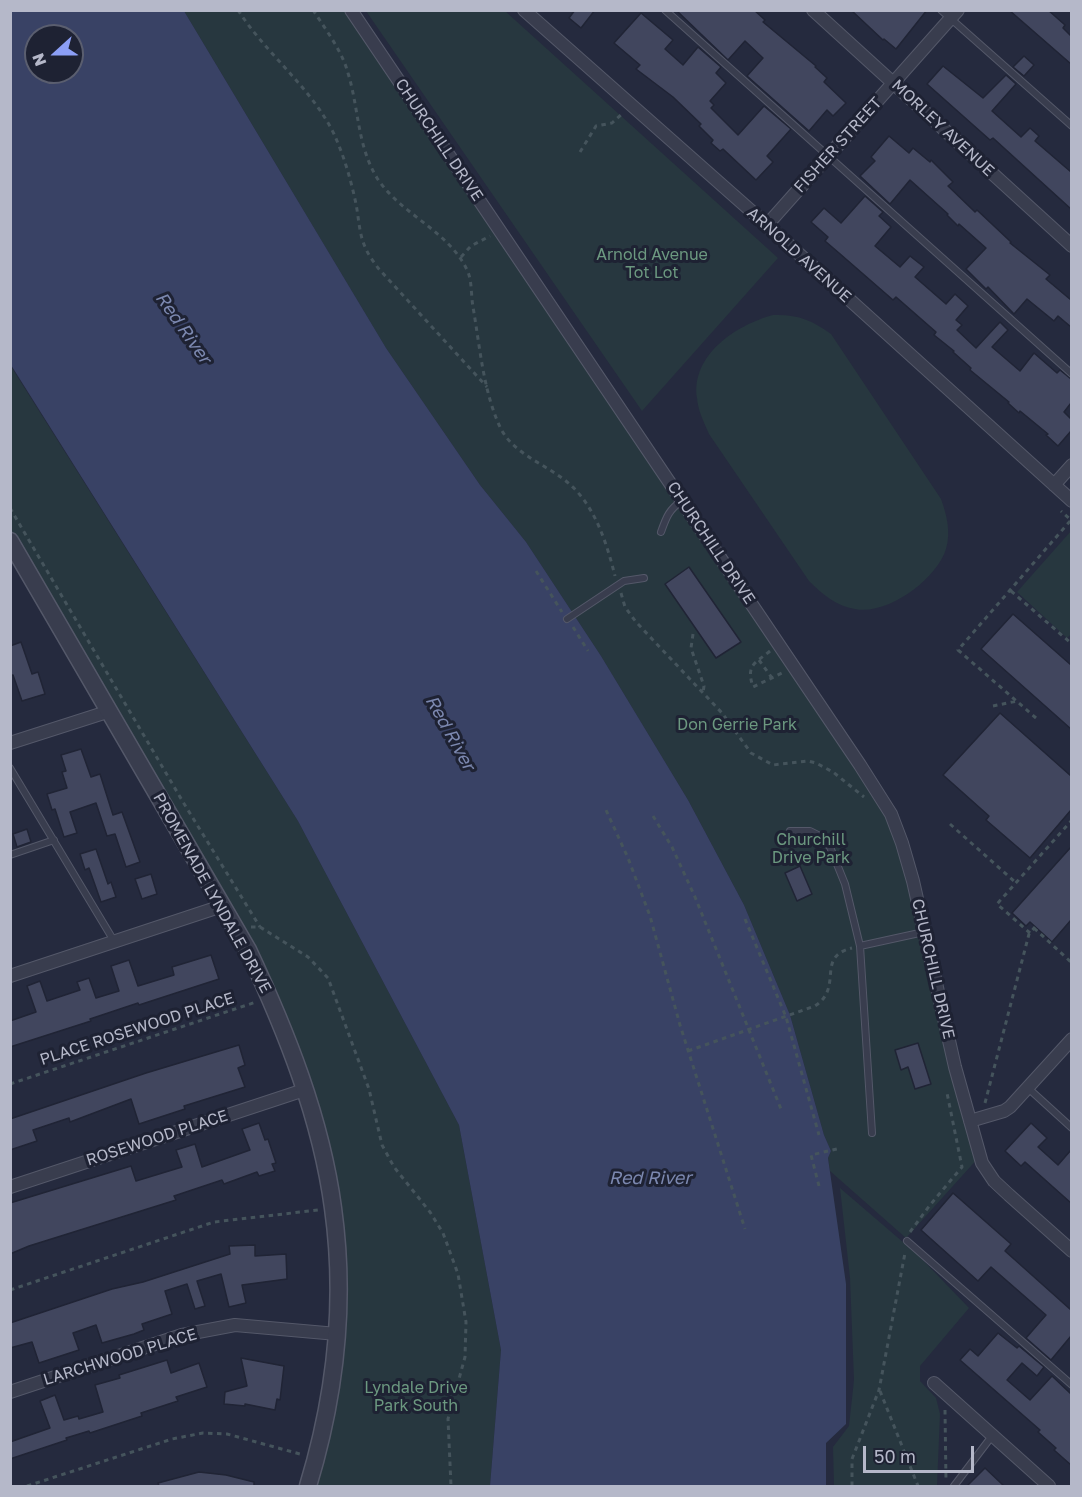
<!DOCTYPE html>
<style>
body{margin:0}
#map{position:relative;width:1082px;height:1497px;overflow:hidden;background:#252a3e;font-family:"Golos Text",sans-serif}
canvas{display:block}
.frame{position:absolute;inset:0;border:12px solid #b5b8c9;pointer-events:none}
.north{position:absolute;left:24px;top:24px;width:60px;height:60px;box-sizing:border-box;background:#1e2233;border:2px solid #5a5e6f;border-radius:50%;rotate:249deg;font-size:16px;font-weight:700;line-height:24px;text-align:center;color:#b5b8c9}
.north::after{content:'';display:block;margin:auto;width:21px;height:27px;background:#8c9ff6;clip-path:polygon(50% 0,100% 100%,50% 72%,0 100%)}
.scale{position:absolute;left:863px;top:1446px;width:111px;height:27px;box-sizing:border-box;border:3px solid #b5b8c9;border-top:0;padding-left:8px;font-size:18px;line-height:21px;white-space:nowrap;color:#b5b8c9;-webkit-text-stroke:4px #1e2233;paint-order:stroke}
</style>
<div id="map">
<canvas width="1082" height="1497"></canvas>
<div class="frame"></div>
<div class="north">N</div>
<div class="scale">50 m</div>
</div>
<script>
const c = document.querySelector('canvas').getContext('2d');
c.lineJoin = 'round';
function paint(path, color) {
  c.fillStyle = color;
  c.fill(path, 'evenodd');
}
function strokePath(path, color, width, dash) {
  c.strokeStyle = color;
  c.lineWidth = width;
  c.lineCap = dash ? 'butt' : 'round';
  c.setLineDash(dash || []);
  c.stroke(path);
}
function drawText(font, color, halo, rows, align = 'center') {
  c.font = font + ' "Golos Text",sans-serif';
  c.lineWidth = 6;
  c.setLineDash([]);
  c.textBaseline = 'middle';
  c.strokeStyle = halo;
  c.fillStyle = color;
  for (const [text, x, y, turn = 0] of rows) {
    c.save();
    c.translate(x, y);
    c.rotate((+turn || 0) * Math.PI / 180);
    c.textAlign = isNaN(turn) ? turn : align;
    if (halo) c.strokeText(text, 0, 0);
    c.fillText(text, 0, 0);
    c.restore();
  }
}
const green = new Path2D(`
 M184,11H351L891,814L980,1156L906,1238L830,1171L828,1158L831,1151L824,1135L790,1015L744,905L688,800L601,656L526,542L480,485L386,348Z
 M366,11H505L778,258L642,411Z
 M773,315C797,314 812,320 831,334L941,499C947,516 951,532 946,549C937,579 887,616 855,609C836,606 822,594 809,581L709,434C704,422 698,411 697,398C691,355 736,325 773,315Z
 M10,365L298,821L459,1125L501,1350L490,1486H312L320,1460L337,1209L275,996L11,541Z
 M1071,531L1072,633L1067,638L1017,592Z
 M840,1188L918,1255L969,1308L920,1366V1381L936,1398L940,1414L937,1486H834L833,1447L849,1426L854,1380L850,1278Z`);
const water = new Path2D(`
 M11,11H184L386,348L480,485L526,542L601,656L688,800L744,905L790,1015L824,1135L831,1151L828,1158L846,1284V1424L826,1443V1486H490L501,1350L459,1125L298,821L11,365ZM36,36H72V72H36Z`);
const building = new Path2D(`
 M575,10H595L581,28L569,18Z
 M676,10H754L765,20L763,22L816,66L815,67L827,78L824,82L846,103L833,116L827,110L809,131L747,76L763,58L745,41L728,60Z
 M851,10H927L896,49L884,39L883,40Z
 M1009,10H1048L1065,25L1063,28L1071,36V64Z
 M641,13L673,40L665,49L683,65L698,47L721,67L716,73L726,83L710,101L714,105L711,108L738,135L764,106L791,129L767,156L773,162L756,180L723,149L720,151L711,143L713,140L699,126L701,124L673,97L636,69L640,65L614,43Z
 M1024,56L1034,65L1024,76L1013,67Z
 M943,66L983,98L1006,75L1016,84L992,111L1021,137L1030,128L1039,136L1035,141L1071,172V209L993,138L990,140L927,84Z
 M889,136L909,153L913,148L930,162L931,160L953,182L948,186L975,212L977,210L1011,242L1010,243L1050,275L1046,279L1071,300V327L1058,316L1054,321L1027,299L1014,314L988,287L986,289L966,269L986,248L959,224L958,226L947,215L948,214L910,180L890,204L860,176L875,161L871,157Z
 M865,196L883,212L879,216L891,227L875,246L900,267L910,256L924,267L915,277L946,304L955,294L968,306L956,320L962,325L957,330L976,348L1000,322L1008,330L992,347L1020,371L1034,353L1057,373L1060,370L1071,379V403L1064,412L1071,419V431L1058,446L1046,435L1048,434L1020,411L1019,413L1008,403L1009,402L970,370L971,368L953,352L954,351L934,335L936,332L896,297L893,300L839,253L825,241L828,237L811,222L824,208L841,223Z
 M689,567L741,642L716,658L665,584Z
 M1013,614L1071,665V729L981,649Z
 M21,642L32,674L38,672L45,694L22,701L13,675L10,676V646Z
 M1000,713L1071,776V810L1030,858L986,820L989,816L943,775Z
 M81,749L91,777L100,774L113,815L122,812L140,862L126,867L115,834L107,836L96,803L70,812L77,833L64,837L55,809L52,810L47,794L67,788L62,772L66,771L61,755Z
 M27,829L31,842L17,847L13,834Z
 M1071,847V920L1052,942L1030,922L1026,926L1012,913Z
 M96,849L108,884L111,882L116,897L101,902L89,868L85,870L80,854Z
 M800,866L812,894L797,901L785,873Z
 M151,874L157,894L142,899L135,879Z
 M211,955L219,979L139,1005L138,1003L90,1019L91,1021L10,1047V1021L36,1012L27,986L40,981L47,1001L80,990L77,982L89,978L96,998L119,991L111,966L129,960L138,986L174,975L172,967Z
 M918,1043L931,1084L915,1089L908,1067L901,1070L895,1050Z
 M239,1045L245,1065L238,1068L245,1087L184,1106L185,1109L139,1124L131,1099L70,1122L69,1118L33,1130L37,1141L10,1150V1119L146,1073Z
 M259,1123L265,1140L268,1139L276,1163L272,1164L275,1171L259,1176L257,1172L224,1184L222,1180L174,1196L176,1200L29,1246L10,1254V1203L131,1166L136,1181L182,1167L176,1150L195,1144L202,1167L250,1150L242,1129Z
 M1031,1123L1047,1138L1038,1147L1058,1165L1071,1150V1203L1025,1162L1021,1166L1005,1151Z
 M953,1193L1011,1244L1005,1251L1071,1310V1336L1051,1360L1026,1338L1046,1315L991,1267L978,1281L921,1230Z
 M255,1245V1256L286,1254L287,1279L242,1285L246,1303L229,1307L221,1274L197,1281L205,1306L195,1309L187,1284L165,1291L172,1314L142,1324L144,1330L134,1334L102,1343L96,1325L73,1333L79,1350L39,1363L32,1342L10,1348V1323L112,1289L143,1282L230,1254L229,1246Z
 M998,1333L1017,1348L1019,1346L1044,1367L1037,1376L1022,1363L1007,1380L1030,1400L1052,1376L1071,1394V1465L1054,1450L1056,1448L1038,1432L1040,1430L960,1360L970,1349L978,1356Z
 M241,1358L284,1366L280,1400L277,1399L275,1410L245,1404V1406L224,1404L225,1392L247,1386Z
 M167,1360L171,1373L199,1363L207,1387L176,1397L178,1401L141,1413L142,1416L90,1433L89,1431L66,1438L67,1440L10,1459V1442L50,1428L40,1401L55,1395L64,1420L78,1416L79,1419L103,1412L95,1385L120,1378L119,1375Z
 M985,1468L1004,1486H967Z
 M199,1472L226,1475L254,1482V1486H159L158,1483Z`);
const path = new Path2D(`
 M238,10C266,54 311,87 334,134C344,156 351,180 356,204C359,219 359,235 366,249C369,256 374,262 378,268L487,387
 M313,10C326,30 342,51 348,73C359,109 357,145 377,178C401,215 450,231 468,272C472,282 471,296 473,307C480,347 483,390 500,427C512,452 540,462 562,478C593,500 606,540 615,576
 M580,152L596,126L612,123L622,114
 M461,257L471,246L490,236
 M10,508L183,802L260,927
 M536,571L562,612
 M1011,591L1072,644
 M621,593L625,607L636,622L722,713L751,753L773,765L808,761L816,763L833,772L864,797
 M573,627L588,651
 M693,634L691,648L704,686L703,693
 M770,651C754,664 746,665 753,687L784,672
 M759,660L772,678
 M993,706L1017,701
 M1036,718L958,650L1071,520L1061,511
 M606,810L628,858L650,916L680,1025L745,1229
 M653,816L672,847L695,897L781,1109
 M950,824L1016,883
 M745,919L786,1017L819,1135
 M251,927H260L308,957L328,978L369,1089L382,1145L394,1167L430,1212L443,1233L458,1274L466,1322L465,1357L448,1419L451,1486
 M1034,928L1072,963
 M1030,933L997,904L1072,820
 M688,1051L815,1006C844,987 815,957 852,948
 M10,1084L256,1002
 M985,1103L1029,934L1035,927
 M819,1186L811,1155L837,1149
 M910,1232L930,1205L962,1167L947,1093
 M10,1290L214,1222L318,1210
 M880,1391L918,1486
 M945,1410L946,1482
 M27,1486L172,1439L203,1433L227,1434L300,1454
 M852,1486V1459L879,1390L905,1253`);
const service = new Path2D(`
 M665,10L1072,374
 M941,10L1072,126
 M661,532C666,518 669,509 682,501
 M567,619L624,581L644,578
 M10,768L114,941
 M790,831H810L820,836L830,847L845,884L860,946L872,1133
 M10,855L54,840
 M860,946L924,932
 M1028,1088L1072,1128
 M907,1241L1072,1385
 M954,1486L992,1436`);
const minor = new Path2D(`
 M351,10L860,765L891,814L902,843L913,881L955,1067L982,1163L994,1181L1009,1195L1072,1251
 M524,10L767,225L1072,501
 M813,10L1072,246
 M767,225L958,10
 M1054,485L1072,465
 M10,743L110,711
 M10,976L222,906
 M970,1121L1004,1111L1010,1107L1072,1039
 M10,1187L304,1090
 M934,1383L1049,1486
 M10,1392L182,1335L235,1325L337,1334`);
const tertiary = new Path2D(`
 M10,541L248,950C286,1031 321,1118 333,1208C346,1301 335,1397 308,1486`);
const streetNames = [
 ["MORLEY AVENUE",943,128,43],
 ["CHURCHILL DRIVE",439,140,56],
 ["FISHER STREET",838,145,-48],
 ["ARNOLD AVENUE",799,255,42],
 ["CHURCHILL DRIVE",711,543,56],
 ["PROMENADE LYNDALE DRIVE",212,893,61],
 ["CHURCHILL DRIVE",933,969,77],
 ["PLACE ROSEWOOD PLACE",137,1029,-18],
 ["ROSEWOOD PLACE",157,1138,-18],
 ["LARCHWOOD PLACE",120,1357,-17]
];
const parkNames = [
 ["Arnold Avenue",652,255],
 ["Tot Lot",652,273],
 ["Don Gerrie Park",737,725],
 ["Churchill",811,840],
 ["Drive Park",811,858],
 ["Lyndale Drive",416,1388],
 ["Park South",416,1406]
];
const waterNames = [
 ["Red River",183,328,55],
 ["Red River",450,733,61],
 ["Red River",650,1178]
];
paint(green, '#27373f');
paint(water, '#394265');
paint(building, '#41465e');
strokePath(building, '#202435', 1.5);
strokePath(service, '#545869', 8);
strokePath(minor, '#545869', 14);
strokePath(tertiary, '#545869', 19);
strokePath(path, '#45545c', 3, [4.5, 4.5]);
strokePath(service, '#393d4e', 6);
strokePath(minor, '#393d4e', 12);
strokePath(tertiary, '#393d4e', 16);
drawText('16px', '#b5b8c9', '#1e2233', streetNames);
drawText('16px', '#6c9980', '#1e2233', parkNames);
drawText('italic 18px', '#7c88b0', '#1e2233', waterNames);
</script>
